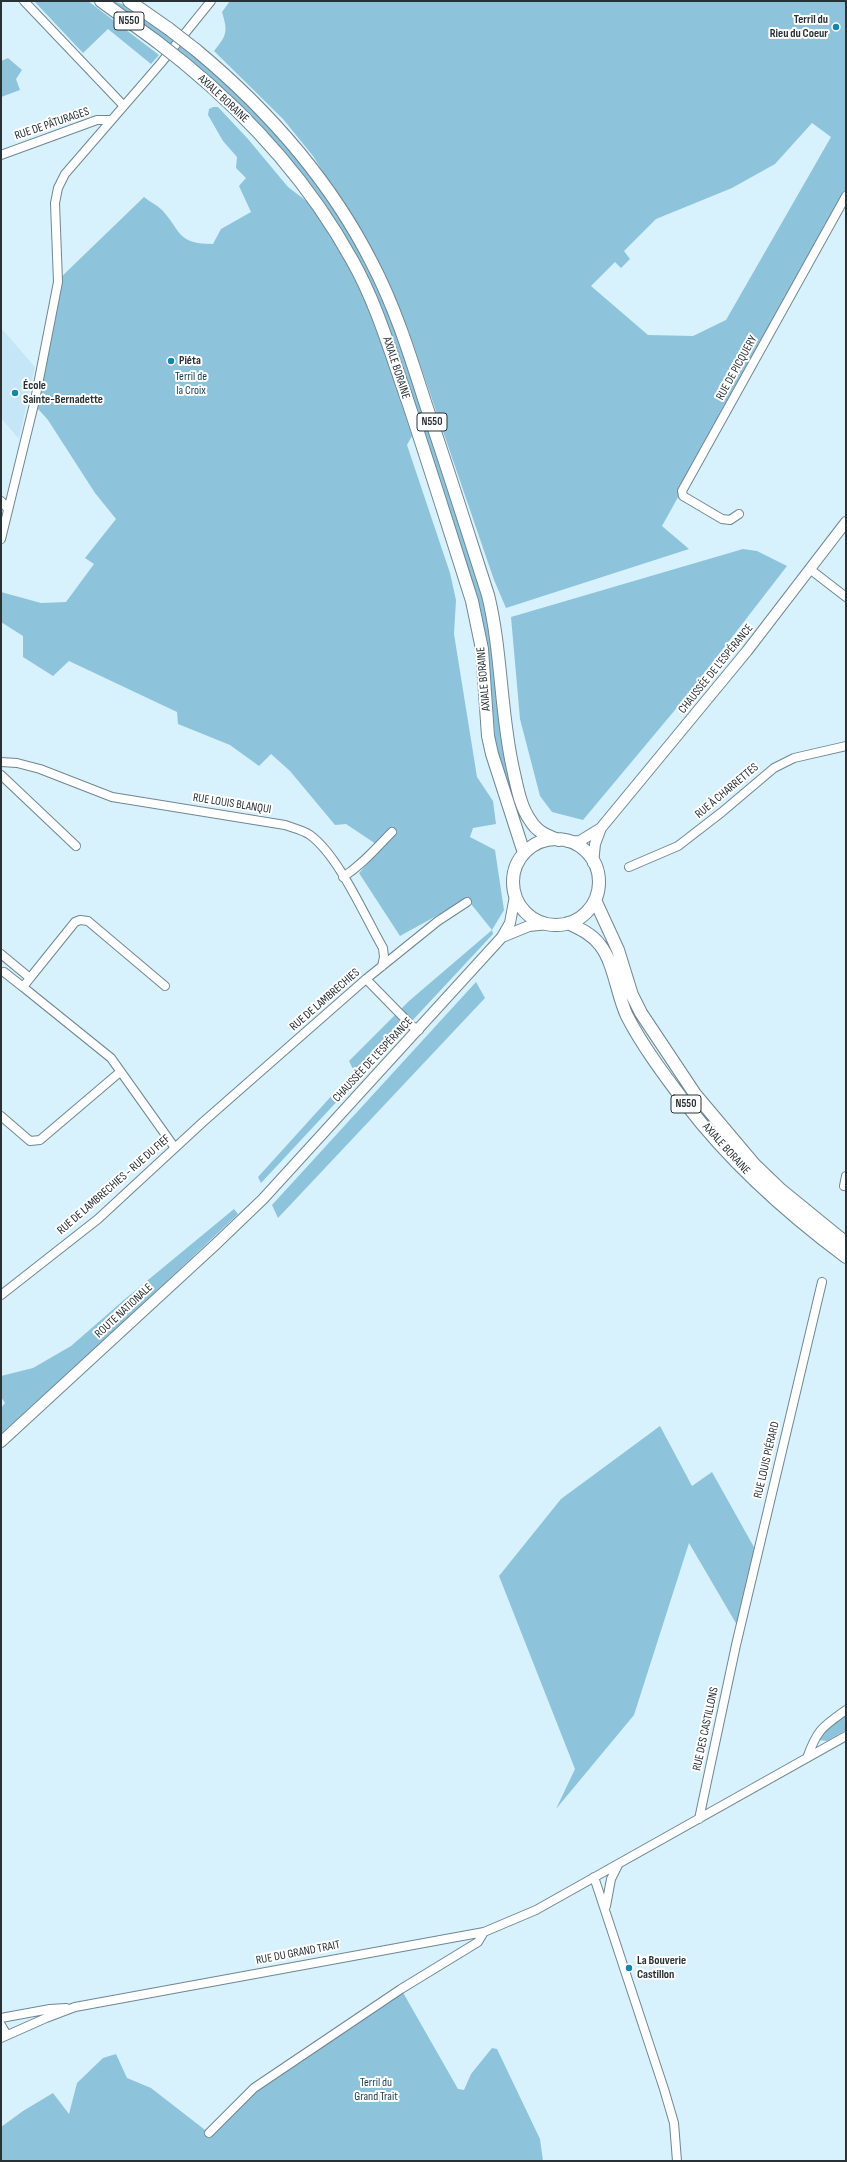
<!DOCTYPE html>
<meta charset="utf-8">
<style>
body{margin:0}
#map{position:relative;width:847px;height:2162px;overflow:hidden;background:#d7f1fd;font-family:"Sofia Sans Condensed",sans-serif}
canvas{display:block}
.frame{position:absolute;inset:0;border:2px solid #283236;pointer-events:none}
</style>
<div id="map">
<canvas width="847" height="2162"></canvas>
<div class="frame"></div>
</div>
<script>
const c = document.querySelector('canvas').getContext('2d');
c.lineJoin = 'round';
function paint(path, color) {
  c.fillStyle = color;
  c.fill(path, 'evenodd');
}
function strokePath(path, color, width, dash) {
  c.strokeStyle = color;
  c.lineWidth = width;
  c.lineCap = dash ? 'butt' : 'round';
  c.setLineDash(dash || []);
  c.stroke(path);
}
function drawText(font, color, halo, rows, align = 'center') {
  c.font = font + ' "Sofia Sans Condensed",sans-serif';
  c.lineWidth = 4;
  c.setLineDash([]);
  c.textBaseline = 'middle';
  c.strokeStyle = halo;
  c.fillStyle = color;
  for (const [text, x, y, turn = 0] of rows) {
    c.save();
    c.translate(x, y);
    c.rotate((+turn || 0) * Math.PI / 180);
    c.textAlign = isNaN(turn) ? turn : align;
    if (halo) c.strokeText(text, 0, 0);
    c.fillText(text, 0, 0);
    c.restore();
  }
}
const built = new Path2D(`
 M1,328L35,367L19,439L1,418Z`);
const green = new Path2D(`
 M34,1H88L159,55L151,64L108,29L83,53Z
 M108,1C127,1 145,19 160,29C268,103 348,211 397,331L487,610L508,771L520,819L507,786L496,749L489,667L367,281L258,125L226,92L182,54Z
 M230,1H846V196L662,526L689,549L506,608L494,580L409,332L375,254L313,156L283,119L214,51C227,35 228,32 222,12ZM812,123L831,137L726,320L693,336L648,335L591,286L615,262L621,268L630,259L624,251L656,219L732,188L775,164Z
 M8,58L22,70L16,79L20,90L1,97V61Z
 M213,107H218L248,139L288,187L309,203L337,245L370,309L412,436L407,445L450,573L456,600L454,634L477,777L493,801L496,824L473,828L470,837L495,850L504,910L492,930L493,934L261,1183L258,1177L354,1071L349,1061L409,1001L492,930L467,899L400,936L359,873L382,848L346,824L335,825L290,771L271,754L259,766L230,745L178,724L177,712L69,661L53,676L23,657V636L1,622V592L41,603L66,602L94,564L85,558L116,519L95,493L48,420L32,402L57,281L144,197C150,202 157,205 162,210C182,232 177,244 213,244L221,229L251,212L239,186L246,178L236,168L237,157L223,141L208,115L209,109Z
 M743,549L757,551L787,566L685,698L583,820L552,812L540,796L520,719L511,617Z
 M476,982L485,998L278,1218L272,1205Z
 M234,1209L238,1214L95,1349L1,1435V1408L5,1403L1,1397V1376L33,1368L71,1346L125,1299Z
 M660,1426L692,1486L712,1472L755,1549L737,1625L689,1543L634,1715L556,1809L575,1769L499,1576L561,1499Z
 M846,1712V1730L827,1741L819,1740L818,1737Z
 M401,1989L458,2089L464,2090L471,2074L492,2048L497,2049L540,2139L543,2161H1V2127L23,2111L53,2093L69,2114L77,2083L103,2058L116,2054L127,2078L151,2088L209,2133L240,2100Z`);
const minor = new Path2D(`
 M24,1L123,105
 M1,155L97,120H111
 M1,501L8,509
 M739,514L730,520L722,519L683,496L682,491L846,196
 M1,539L35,400L58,282L55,203L58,188L65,174L161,63L211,1
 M811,570L846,597
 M1,762L17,763L40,769L112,797L285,825C293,828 303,830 310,835C339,856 365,917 383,948L384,957L382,966
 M1,775L76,846
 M629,867L678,846L722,812L774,768L794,758L846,746
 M343,877C362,865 376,848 392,832
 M1,954L30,978L23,987L111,1058L175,1148
 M4,972L23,987
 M30,978L75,922L80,920L88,921L165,986
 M366,979L412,1026L419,1030
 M1,1116L30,1141L40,1140L120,1072
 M844,1186L846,1176
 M1,1295L98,1219L203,1122L366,979L438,921L467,902
 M807,1758C817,1730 822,1727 846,1710
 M699,1819L736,1645L822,1282
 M594,1877L664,2089L674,2123L677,2161
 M606,1906L611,1879L618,1865
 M1,2018L50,2009L66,2008
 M1,2025L7,2035
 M1,2038L46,2018L75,2007L484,1932L536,1910L846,1736
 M209,2133L254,2088L401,1989L478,1942L484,1932`);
const major = new Path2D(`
 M568,842L580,841L601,828
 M593,863L595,844L601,828L747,651L846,522
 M502,937L529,926L548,924
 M1,1442L216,1244L263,1199L502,937L510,923L515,896`);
const highway = new Path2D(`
 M101,1L156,41
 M129,1L169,29
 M196,50C267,109 330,180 372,263C395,307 410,355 425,402C447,466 467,530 488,595C502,652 500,711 513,769C517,786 520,806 530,820C537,832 547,836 559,840
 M184,63C251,118 310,184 352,260C377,304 391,354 408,402C430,468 451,535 472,601L482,649L488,736L492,754L524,853
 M513 882a43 43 0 1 1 86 0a43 43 0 1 1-86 0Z
 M595,900L618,950L632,995L641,1013L695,1094L754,1164L781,1190L846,1243
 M568,923C580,929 592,934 600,945C614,962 617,995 627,1016C643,1047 665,1076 686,1104C731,1163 787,1213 846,1257`);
const highwayBridge = new Path2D(`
 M169,29L196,50
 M156,41L184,63`);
const markers = [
 [836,27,4,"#1486ac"],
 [171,361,4,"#1486ac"],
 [15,393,4,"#1486ac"],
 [629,1968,4,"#1486ac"]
];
const shields = [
 [129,21,30],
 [432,422,30],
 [686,1104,30]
];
const shieldNames = [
 ["N550",129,21],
 ["N550",432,422],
 ["N550",686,1104]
];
const poiNames = [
 ["Terril du",828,20,"right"],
 ["Rieu du Coeur",828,34,"right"],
 ["Piéta",179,361],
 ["École",23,386],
 ["Sainte-Bernadette",23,400],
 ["La Bouverie",637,1961],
 ["Castillon",637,1975]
];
const streetNames = [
 ["AXIALE BORAINE",223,99,43],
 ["RUE DE PÂTURAGES",52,124,-19],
 ["AXIALE BORAINE",396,368,72],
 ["RUE DE PICQUERY",737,368,-61],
 ["CHAUSSÉE DE L'ESPÉRANCE",716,669,-51],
 ["AXIALE BORAINE",484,679,-95],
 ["RUE À CHARRETTES",727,791,-40],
 ["RUE LOUIS BLANQUI",232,804,9],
 ["RUE DE LAMBRECHIES",325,1000,-41],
 ["CHAUSSÉE DE L'ESPÉRANCE",373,1060,-47],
 ["AXIALE BORAINE",726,1149,48],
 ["RUE DE LAMBRECHIES - RUE DU FIEF",114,1185,-41],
 ["ROUTE NATIONALE",124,1311,-43],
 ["RUE LOUIS PIÉRARD",767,1460,-77],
 ["RUE DES CASTILLONS",706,1729,-78],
 ["RUE DU GRAND TRAIT",298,1953,-11]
];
const parkNames = [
 ["Terril de",191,377],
 ["la Croix",191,391],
 ["Terril du",376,2083],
 ["Grand Trait",376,2097]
];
paint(built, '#c5e6f6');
paint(green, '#8dc4dc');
strokePath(minor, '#708792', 10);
strokePath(major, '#708792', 12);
strokePath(highway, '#708792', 14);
strokePath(minor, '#fff', 8);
strokePath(major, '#fff', 10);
strokePath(highway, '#fff', 12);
strokePath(highwayBridge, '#708792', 14, []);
strokePath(highwayBridge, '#fff', 12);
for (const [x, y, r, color] of markers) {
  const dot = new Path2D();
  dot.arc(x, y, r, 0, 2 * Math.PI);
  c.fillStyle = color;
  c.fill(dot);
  strokePath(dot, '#fff', 1.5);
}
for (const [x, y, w] of shields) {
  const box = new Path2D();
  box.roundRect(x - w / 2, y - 9, w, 18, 3);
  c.fillStyle = '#fff';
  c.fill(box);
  strokePath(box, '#283236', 1);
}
drawText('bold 11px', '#283236', null, shieldNames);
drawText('bold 12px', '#283236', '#fff', poiNames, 'left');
drawText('12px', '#283236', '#fff', streetNames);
drawText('12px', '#133f4f', '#fff', parkNames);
</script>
